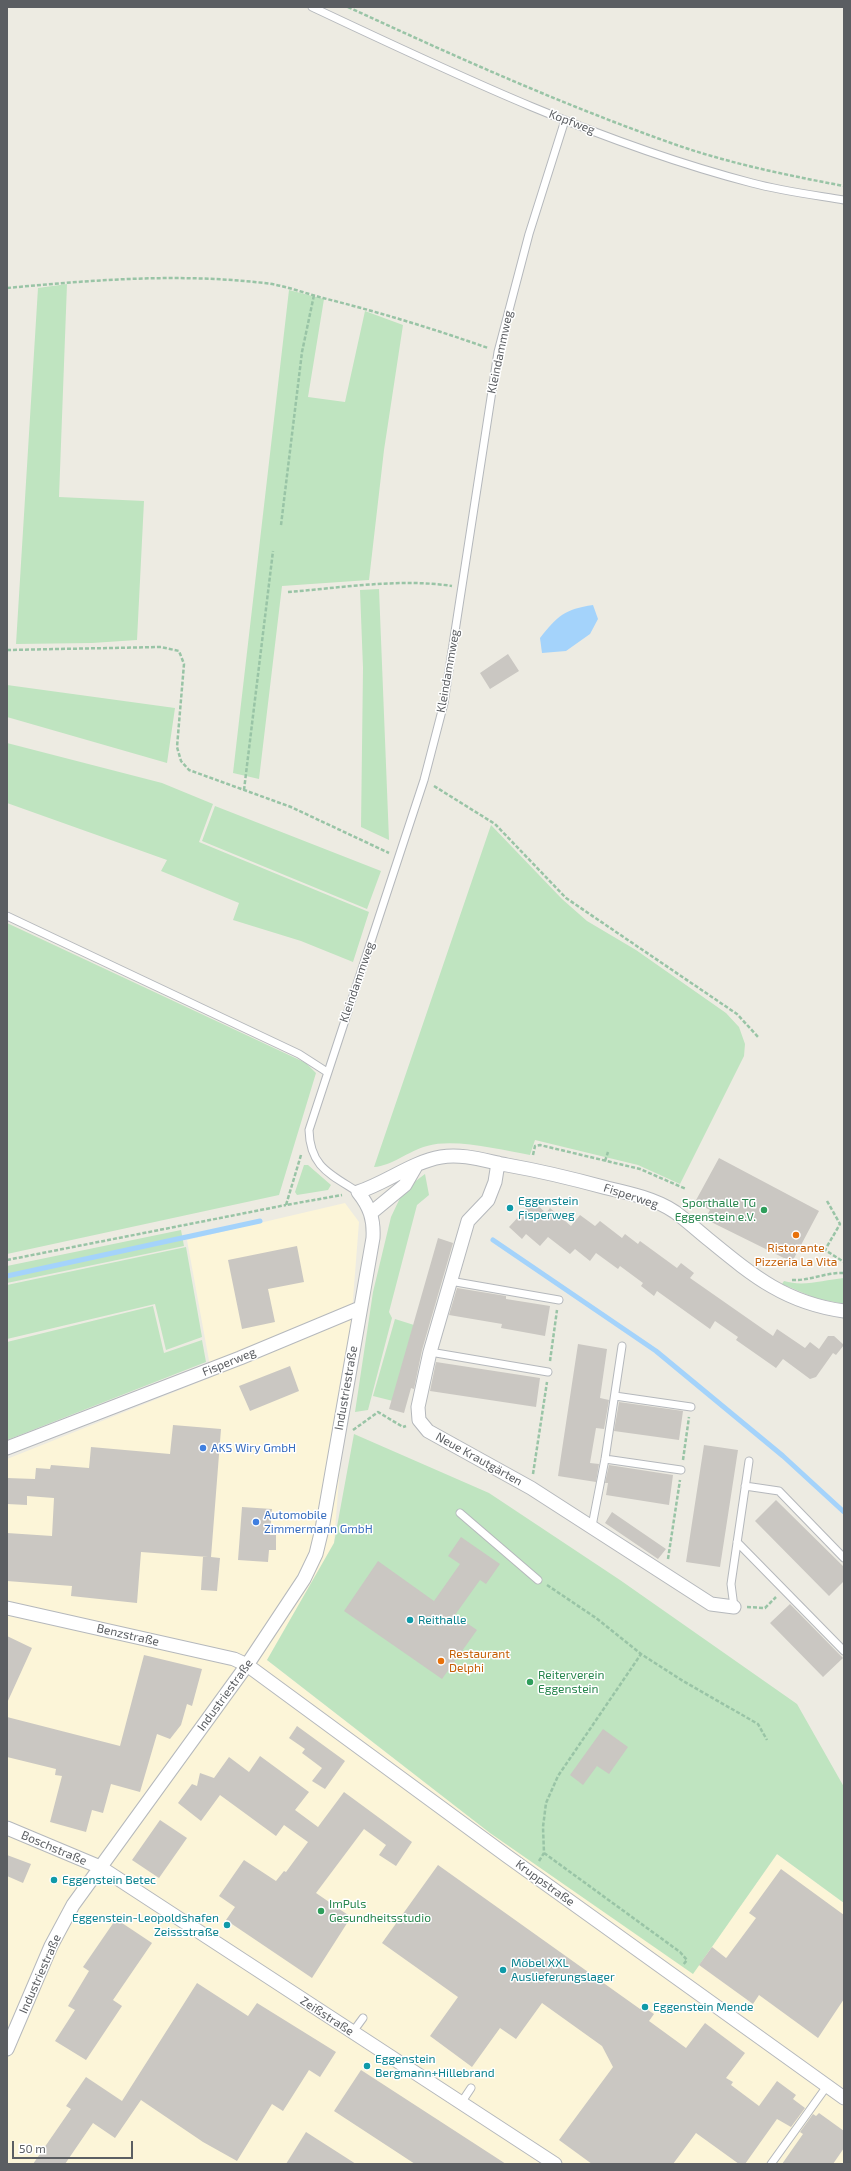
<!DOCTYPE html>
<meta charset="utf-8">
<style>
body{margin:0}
#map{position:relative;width:851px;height:2171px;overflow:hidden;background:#edebe2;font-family:"Exo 2",sans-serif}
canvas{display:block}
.frame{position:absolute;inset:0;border:8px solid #5b5e62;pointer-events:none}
.scale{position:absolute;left:12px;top:2141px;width:121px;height:18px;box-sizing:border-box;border:2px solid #5b5e62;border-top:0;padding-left:5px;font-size:12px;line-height:14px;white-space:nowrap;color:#5b5e62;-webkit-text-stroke:3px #fff;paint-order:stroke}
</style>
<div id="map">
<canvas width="851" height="2171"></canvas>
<div class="frame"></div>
<div class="scale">50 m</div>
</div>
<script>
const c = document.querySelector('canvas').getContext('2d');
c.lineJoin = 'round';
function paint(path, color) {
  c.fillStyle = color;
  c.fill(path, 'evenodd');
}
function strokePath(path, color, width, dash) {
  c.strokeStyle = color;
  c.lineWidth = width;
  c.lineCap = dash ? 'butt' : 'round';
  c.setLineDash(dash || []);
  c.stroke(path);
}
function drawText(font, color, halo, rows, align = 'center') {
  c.font = font + ' "Exo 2",sans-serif';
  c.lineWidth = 3;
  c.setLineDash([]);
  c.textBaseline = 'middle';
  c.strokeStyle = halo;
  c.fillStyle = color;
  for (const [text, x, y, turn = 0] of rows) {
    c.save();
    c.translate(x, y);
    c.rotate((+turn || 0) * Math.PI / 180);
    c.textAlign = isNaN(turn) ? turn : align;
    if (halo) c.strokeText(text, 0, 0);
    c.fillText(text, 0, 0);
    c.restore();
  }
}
const commercial = new Path2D(`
 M345,1203L359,1222L334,1543L267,1660L490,1833L693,1973L777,1854L844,1903V2164H7V1459L212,1377L187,1240Z`);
const green = new Path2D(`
 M67,284L59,497L144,501L137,640L92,643L16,644L38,288Z
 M289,290L324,299L308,397L345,402L365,311L403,325L384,450L369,580L282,586L259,779L233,773Z
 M379,589L389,840L361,827L363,668L360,590Z
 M7,685L175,708L167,763L7,717Z
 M7,743L162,783L213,804L199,842L369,912L353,962L301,941L233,920L239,903L161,871L167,860L7,803Z
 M215,806L381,871L367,909L202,841Z
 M491,825L562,899L587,921L636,950L726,1013L739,1027L745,1044L744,1056L680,1184L638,1165L535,1140L530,1155C501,1150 455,1138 427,1146C408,1151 392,1166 374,1167Z
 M7,923L306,1063L316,1073L279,1195L7,1254Z
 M304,1165H308L331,1185L328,1190L297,1195L295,1192Z
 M425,1174L429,1195L417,1205L389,1312L392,1318L368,1410L355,1412L373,1292L391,1217L400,1198L413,1183Z
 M181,1230L184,1246L7,1283V1266Z
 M186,1247L202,1337L166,1350L155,1304L7,1339V1285Z
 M844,1278V1304L815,1298L782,1284L784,1281C804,1287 823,1280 844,1278Z
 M153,1306L164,1353L202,1340L206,1362L7,1440V1342Z
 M395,1319L414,1325L393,1401L373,1396Z
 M354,1434L489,1493L620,1580L797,1704L844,1787V1903L777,1854L693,1974L490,1833L267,1660L334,1543Z`);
const water = new Path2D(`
 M593,605L598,619L590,634L566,651L542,653L540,638C557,616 565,609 593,605Z`);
const stream = new Path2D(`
 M493,1240L656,1351L783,1456L844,1512
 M7,1276L260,1221`);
const building = new Path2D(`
 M508,654L519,671L490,689L480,673Z
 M719,1158L819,1211L792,1262L705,1219L710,1210L695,1202Z
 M533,1201L546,1213L550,1208L571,1226L580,1215L595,1226L600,1221L622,1238L625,1234L638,1244L640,1241L677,1268L681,1263L694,1273L690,1278L773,1336L777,1329L805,1348L810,1342L819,1349L828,1336H834L844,1345L836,1355L833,1353L816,1377L810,1379L783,1359L776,1368L736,1340L738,1337L715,1321L710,1329L657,1291L654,1296L641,1286L643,1283L620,1266L618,1269L596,1253L590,1261L575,1249L570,1254L548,1237L540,1246L526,1234L522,1239L509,1227Z
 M438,1238L453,1243L422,1350L414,1389L411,1388L404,1413L389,1409Z
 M297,1246L304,1282L268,1289L275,1322L242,1329L228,1260Z
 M457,1288L506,1296V1299L550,1306L545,1336L501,1328L502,1324L449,1315Z
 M578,1344L607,1349L600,1398L609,1400L604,1429L596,1428L590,1463L599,1464L596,1482L558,1476Z
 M436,1362L540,1378L536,1407L430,1391Z
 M290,1366L299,1391L250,1411L239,1386Z
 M619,1402L683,1411L679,1440L614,1431Z
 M173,1425L221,1429L211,1557L220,1558L217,1591L201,1590L203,1557H208L141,1552L137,1603L71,1596L72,1586L7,1581V1533L52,1536L54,1498L27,1496V1505L7,1504V1478L35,1479L36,1468L50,1469L51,1465L89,1468L91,1447L170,1454Z
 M704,1445L738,1450L720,1567L686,1562Z
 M609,1465L673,1475L669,1505L606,1495L608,1483H605Z
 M776,1500L844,1567V1581L829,1596L755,1521Z
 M242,1507L272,1509L270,1535H276V1550H269L268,1562L238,1560Z
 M612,1512L666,1549L658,1559L605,1523Z
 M461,1537L500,1564L486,1584L480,1580L455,1615L477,1630L442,1679L344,1611L378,1561L434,1601L460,1564L448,1556Z
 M790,1604L843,1658L823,1677L770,1623Z
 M7,1636L32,1648L7,1703Z
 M144,1655L202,1669L192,1706L187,1704L181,1725L170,1739L157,1734L140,1792L111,1784L103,1813L92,1810L86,1832L50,1822L62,1776L55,1775L56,1769L7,1757V1717L120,1746Z
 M297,1726L345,1761L325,1789L312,1781L322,1768L302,1753L305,1749L289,1738Z
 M603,1729L628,1747L609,1774L597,1766L583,1785L570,1775Z
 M260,1756L309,1792L295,1810L318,1827L344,1792L412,1842L396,1866L379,1855L386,1845L364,1829L316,1893L351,1917L312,1978L226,1920L235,1907L219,1896L244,1860L276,1881L284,1871L286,1872L308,1842L284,1825L276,1836L220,1795L201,1821L178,1803L192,1784L197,1786L200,1773L214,1778L229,1757L249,1772Z
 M160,1820L187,1838L159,1878L132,1860Z
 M7,1855L31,1864L23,1883L7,1876Z
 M438,1865L640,2009L642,2006L654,2014L649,2021L686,2048L705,2023L745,2053L726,2078L733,2082L731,2085L759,2106L777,2081L796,2095L793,2099L805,2108L791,2127L777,2119L745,2164H739L696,2133L673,2164H592L559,2140L613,2067L602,2046L542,2003L516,2039L500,2028L472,2067L430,2036L458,1997L382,1943Z
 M781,1869L844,1915V1999L818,2038L759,1995L753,2004L699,1965L712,1947L726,1958L727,1957L756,1918L749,1913Z
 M116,1919L152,1943L113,2000L122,2006L86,2060L55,2041L75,2010L68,2006L89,1971L83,1967Z
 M197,1983L248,2016L257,2003L336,2052L320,2077L309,2070L283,2111L272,2104L237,2161L203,2142L141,2100L115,2138L93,2123L65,2164H33L71,2109L66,2106L86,2077L122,2101Z
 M361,2070L506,2164H415L334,2111Z
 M819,2113L844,2131V2148L833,2164H782L803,2134L800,2132L813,2114L816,2116Z
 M306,2132L356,2164H286Z`);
const path = new Path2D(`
 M348,7C454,56 561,104 671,143C727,163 786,175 844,186
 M7,288C93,280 178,273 264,283C284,285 304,293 323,298C379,312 434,329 488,348
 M281,525L302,352L314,295
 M288,592C340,588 400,578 452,586
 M7,650L161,647L179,651L184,664L177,747L181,761L189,770L291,807L389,853
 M434,786L495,824L566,898L737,1014L759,1038
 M244,790L273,551
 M301,1155L286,1205L342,1195
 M533,1155L535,1146L540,1145L640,1169L686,1189
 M605,1161L608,1152
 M827,1201L840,1224L825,1250L844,1262
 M7,1260L286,1205
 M792,1280C810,1281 826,1272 844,1273
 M550,1361L557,1310
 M353,1430L378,1412L403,1427L406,1426
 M683,1460L689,1417
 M533,1474L547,1382
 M668,1559L680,1480
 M547,1585L596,1618L641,1654L683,1681L758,1724L767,1740
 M747,1607L765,1608L776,1597
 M544,1853L680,1952L687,1960L683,1965
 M539,1861L544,1853L543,1827L546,1803L558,1776L641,1654`);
const service = new Path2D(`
 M312,7C454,74 599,143 752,183C782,191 814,195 844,200
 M7,916L299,1054L327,1072
 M358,1192C330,1174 310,1167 309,1130L424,780L444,703L498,352L529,234L565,120
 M450,1281L559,1300
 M430,1352L548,1372
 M615,1396L691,1407
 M605,1459L681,1470
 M745,1486L779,1491L844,1558
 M460,1513L538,1580
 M592,1526L605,1459L622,1346
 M737,1542L844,1651
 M734,1607L731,1584L749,1461
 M352,2033L363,2018
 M461,2103L471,2088
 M771,2164L827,2086`);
const minor = new Path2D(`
 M498,1163L495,1182L488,1200L468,1221L430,1352L418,1407L419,1420L428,1431L531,1488L711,1604L734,1607
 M371,1213L405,1185L416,1166
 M7,1448L240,1358L360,1308
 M7,1608L234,1659L247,1665L507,1856L844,2098
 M7,1828L100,1867L555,2164
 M7,2049L51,1946L73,1905L247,1665L304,1579L316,1554L322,1529L373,1238C374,1219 370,1207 358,1192C386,1183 412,1162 441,1157C462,1153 486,1161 507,1165C541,1171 574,1179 607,1188C629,1193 656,1199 675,1212C686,1220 697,1230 708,1239C752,1275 785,1303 844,1311`);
const markers = [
 [510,1208,4,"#0f9aa8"],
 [764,1210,4,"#2e9e5b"],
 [796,1235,4,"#e8710a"],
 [203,1448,4,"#3f7fe0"],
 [256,1522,4,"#3f7fe0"],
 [410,1620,4,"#0f9aa8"],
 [441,1661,4,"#e8710a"],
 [530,1682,4,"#2e9e5b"],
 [54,1880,4,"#0f9aa8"],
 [321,1911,4,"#2e9e5b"],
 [227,1925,4,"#0f9aa8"],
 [503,1970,4,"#0f9aa8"],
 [645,2007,4,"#0f9aa8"],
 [367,2066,4,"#0f9aa8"]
];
const streetNames = [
 ["Kopfweg",572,122,21],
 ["Kleindammweg",500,352,-78],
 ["Kleindammweg",448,671,-80],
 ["Kleindammweg",357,982,-71],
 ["Fisperweg",631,1196,18],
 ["Fisperweg",229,1362,-22],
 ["Industriestraße",346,1388,-80],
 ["Neue Krautgärten",479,1459,29],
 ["Benzstraße",128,1635,13],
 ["Industriestraße",225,1695,-54],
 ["Boschstraße",54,1848,23],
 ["Kruppstraße",545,1883,36],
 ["Industriestraße",40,1974,-66],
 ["Zeißstraße",327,2016,33]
];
const cultureNames = [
 ["Eggenstein",518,1201],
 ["Fisperweg",518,1215],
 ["Reithalle",418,1620],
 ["Eggenstein Betec",62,1880],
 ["Eggenstein-Leopoldshafen",219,1918,"right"],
 ["Zeissstraße",219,1932,"right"],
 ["Möbel XXL",511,1963],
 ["Auslieferungslager",511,1977],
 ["Eggenstein Mende",653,2007],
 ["Eggenstein",375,2059],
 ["Bergmann+Hillebrand",375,2073]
];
const leisureNames = [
 ["Sporthalle TG",756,1203,"right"],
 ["Eggenstein e.V.",756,1217,"right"],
 ["Reiterverein",538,1675],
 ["Eggenstein",538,1689],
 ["ImPuls",329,1904],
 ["Gesundheitsstudio",329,1918]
];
const foodNames = [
 ["Ristorante",796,1248],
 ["Pizzeria La Vita",796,1262],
 ["Restaurant",449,1654,"left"],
 ["Delphi",449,1668,"left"]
];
const shopNames = [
 ["AKS Wiry GmbH",211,1448],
 ["Automobile",264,1515],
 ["Zimmermann GmbH",264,1529]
];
paint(commercial, '#fcf5d8');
paint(green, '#bfe4c0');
paint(water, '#a4d3fb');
strokePath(stream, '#a4d3fb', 5);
paint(building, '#cac7c2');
strokePath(service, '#b5b8bc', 9);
strokePath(minor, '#b5b8bc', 15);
strokePath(path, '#99c4a6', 2.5, [4, 2]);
strokePath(service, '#fff', 7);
strokePath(minor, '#fff', 13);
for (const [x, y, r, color] of markers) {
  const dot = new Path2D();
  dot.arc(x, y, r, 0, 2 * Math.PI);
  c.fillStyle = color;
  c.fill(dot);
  strokePath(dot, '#fff', 1.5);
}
drawText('12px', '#5b5e62', '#fff', streetNames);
drawText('12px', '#0d838f', '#fff', cultureNames, 'left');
drawText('12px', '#27864d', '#fff', leisureNames, 'left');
drawText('12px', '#c56008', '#fff', foodNames);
drawText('12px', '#366cbe', '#fff', shopNames, 'left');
</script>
